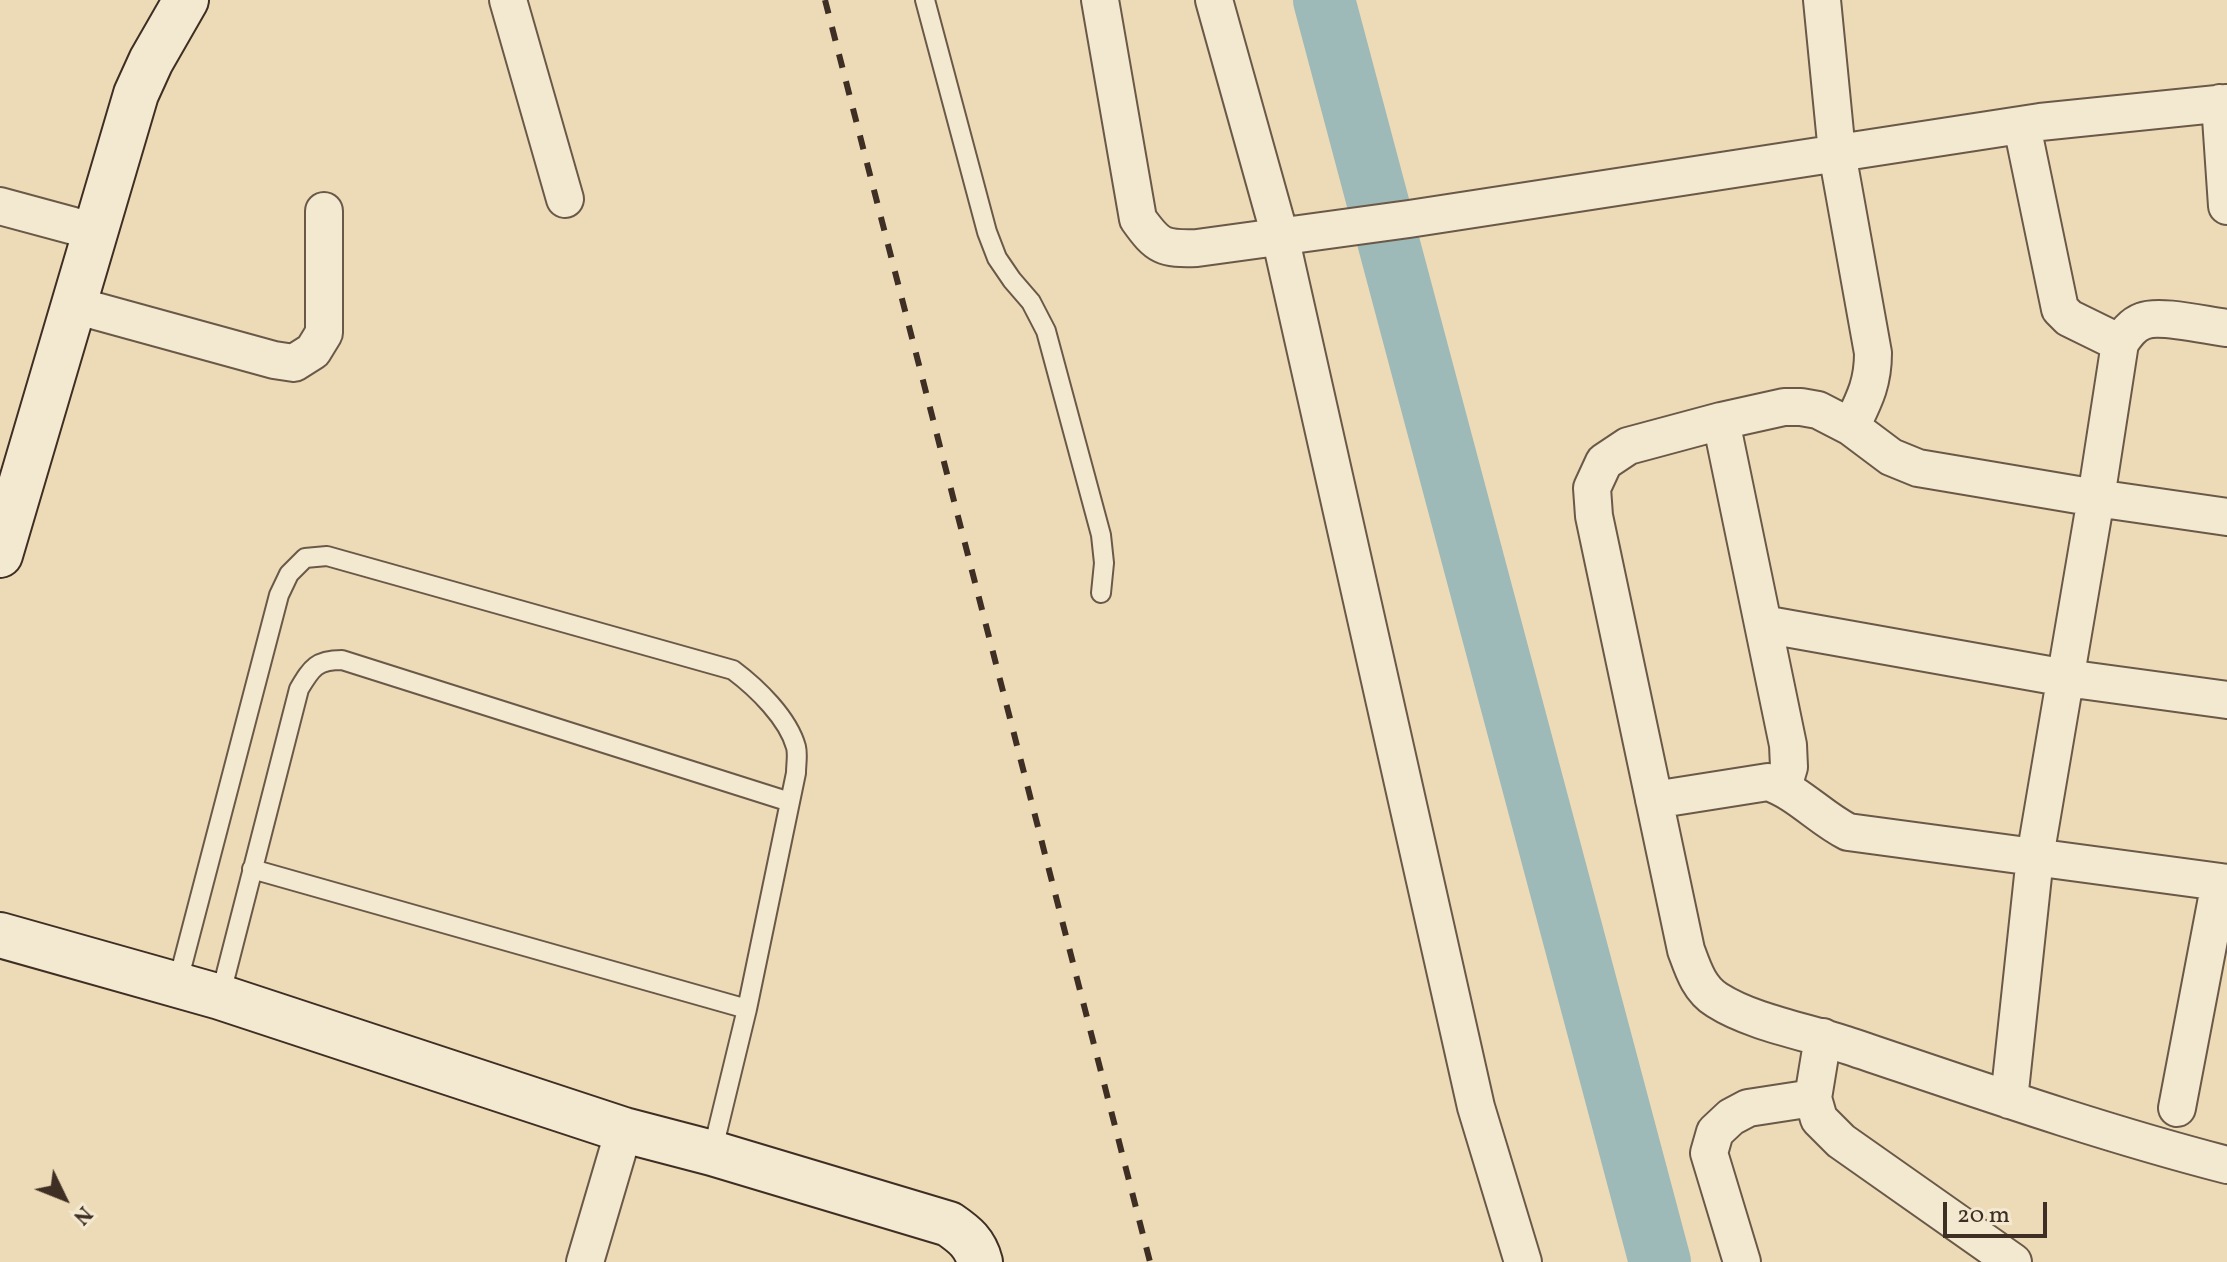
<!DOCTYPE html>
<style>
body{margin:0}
#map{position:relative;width:2227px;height:1262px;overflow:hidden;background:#eddbb7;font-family:Vollkorn,serif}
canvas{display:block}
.north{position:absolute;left:24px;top:1158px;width:80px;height:80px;-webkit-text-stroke:6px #f3e8d0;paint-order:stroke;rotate:133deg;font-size:22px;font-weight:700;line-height:32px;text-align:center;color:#3e2e24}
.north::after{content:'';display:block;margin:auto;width:28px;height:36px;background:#3e2e24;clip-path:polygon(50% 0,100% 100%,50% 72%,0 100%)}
.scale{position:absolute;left:1943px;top:1202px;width:104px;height:36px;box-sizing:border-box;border:4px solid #3e2e24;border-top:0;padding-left:10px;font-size:24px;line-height:28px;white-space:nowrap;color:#3e2e24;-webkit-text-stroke:6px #f3e8d0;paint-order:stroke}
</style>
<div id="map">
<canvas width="2227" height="1262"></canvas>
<div class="north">N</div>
<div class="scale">20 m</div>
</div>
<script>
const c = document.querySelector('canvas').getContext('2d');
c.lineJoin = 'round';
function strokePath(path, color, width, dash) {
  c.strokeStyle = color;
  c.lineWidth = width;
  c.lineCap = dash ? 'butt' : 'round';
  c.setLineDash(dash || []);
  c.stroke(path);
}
const river = new Path2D(`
 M1324,0L1660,1262`);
const lane = new Path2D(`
 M925,0L987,232L997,258L1012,280L1031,302L1046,331L1101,535L1104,563L1101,593
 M252,869L747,1009
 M177,985L279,595L289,574L305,558L327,556L733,670C757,688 788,718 796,747C798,755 796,764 796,773L747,1009L712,1153
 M220,997L299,689C312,667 317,660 342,660L790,802`);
const street = new Path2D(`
 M508,0L565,199
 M1100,0L1138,219C1158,247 1163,249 1197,248L1409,219L2040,122L2227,103
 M1214,0L1280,236L1476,1107L1523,1262
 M1822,0L1837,153L1873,353C1873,384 1864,400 1851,427
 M2220,103L2227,206
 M2022,126L2060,309L2069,318L2120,343
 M0,206L96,232
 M74,305L274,360L294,363L313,351L324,333V211
 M1721,421L1788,745L1789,767L1783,787
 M2227,517L2096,498L1918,468L1891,457L1851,427L1818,410L1801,407H1784L1721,421L1628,446L1604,462L1592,488L1594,516L1686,950C1693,969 1699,989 1717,1000C1753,1023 1808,1032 1849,1046C1974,1088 2099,1132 2227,1165
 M1763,624L2066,678L2227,700
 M1654,800L1768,782C1798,792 1820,818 1848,832L2227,883
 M1823,1037L1813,1098L1819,1119L1841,1141L2013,1262
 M2009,1100L2035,857L2096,498L2120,343C2126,334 2132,325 2143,321C2160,314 2208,326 2227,328
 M2177,1108L2220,882
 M585,1262L624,1130
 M1742,1262L1709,1153L1715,1132L1731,1117L1748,1108L1813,1098`);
const secondary = new Path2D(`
 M0,555L136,94L151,61L186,0
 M0,935L220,997L624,1130L712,1153L949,1224C965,1235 975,1243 980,1262`);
const rail = new Path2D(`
 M825,0L1150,1262`);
strokePath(river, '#9db9b8', 62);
strokePath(lane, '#6a5949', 22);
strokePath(street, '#6a5949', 40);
strokePath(secondary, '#3e2e24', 48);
strokePath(lane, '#f3e8d0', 18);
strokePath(street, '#f3e8d0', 36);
strokePath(secondary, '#f3e8d0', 44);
strokePath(rail, '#3e2e24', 6, [14, 14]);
</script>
